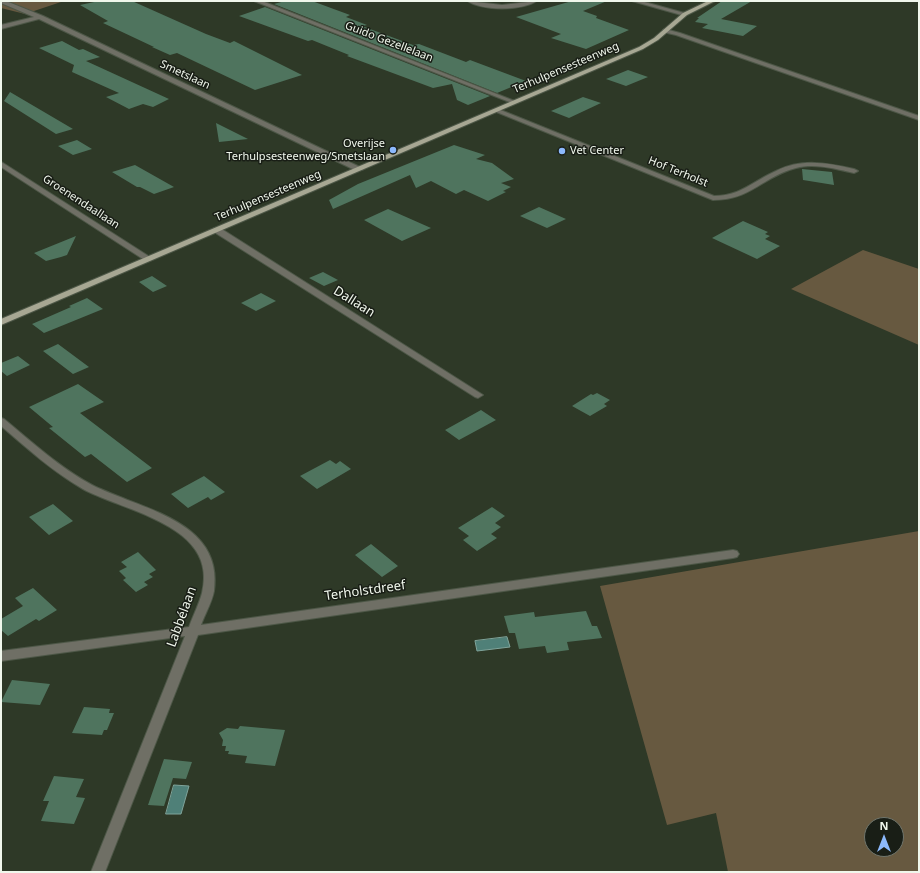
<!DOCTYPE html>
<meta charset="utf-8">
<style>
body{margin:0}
#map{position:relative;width:920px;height:873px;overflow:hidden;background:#2e3927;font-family:"Noto Sans",sans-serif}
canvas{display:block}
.frame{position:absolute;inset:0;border:2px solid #f0f7ec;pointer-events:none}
.north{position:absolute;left:864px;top:817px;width:40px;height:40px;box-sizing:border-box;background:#191e16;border:1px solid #6f756c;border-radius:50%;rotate:0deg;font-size:11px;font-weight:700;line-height:16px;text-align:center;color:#f0f7ec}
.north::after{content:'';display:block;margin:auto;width:14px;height:18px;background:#8cb9fc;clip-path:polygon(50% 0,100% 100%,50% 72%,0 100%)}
</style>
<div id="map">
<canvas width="920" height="873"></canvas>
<div class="frame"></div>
<div class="north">N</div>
</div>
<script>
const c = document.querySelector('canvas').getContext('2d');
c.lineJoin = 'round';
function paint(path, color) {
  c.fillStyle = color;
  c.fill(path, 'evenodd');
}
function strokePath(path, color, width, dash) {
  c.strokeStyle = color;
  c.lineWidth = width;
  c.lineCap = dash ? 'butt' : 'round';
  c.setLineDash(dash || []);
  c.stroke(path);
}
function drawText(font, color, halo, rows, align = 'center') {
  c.font = font + ' "Noto Sans",sans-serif';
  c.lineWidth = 3;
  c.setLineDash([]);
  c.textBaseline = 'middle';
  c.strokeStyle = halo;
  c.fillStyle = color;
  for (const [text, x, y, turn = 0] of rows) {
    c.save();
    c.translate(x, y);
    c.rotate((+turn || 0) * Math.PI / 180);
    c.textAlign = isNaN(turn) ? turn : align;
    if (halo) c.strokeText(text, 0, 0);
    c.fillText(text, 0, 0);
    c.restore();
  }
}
const green = new Path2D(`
 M1,1H64L25,14L1,8Z
 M863,250L919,269V345L791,289Z
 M919,531V872H728L716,813L667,825L600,586ZM872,825H896V849H872Z`);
const water = new Path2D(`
 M507,637L510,647L477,651L475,641Z
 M174,785L189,786L181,814H166Z`);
const building = new Path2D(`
 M99,1H132L206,34L230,43L234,41L302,75L255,90L177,53L170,55L152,47H154L103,23L108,21L80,5Z
 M285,1H312L350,15L346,17L367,25L362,26L413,45L419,44L466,62L470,60L526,81L497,93L274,4Z
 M572,1H607L583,11L597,16L596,18L629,30L586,49L551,38L561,34L516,17Z
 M722,1H752L721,19L757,26L743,36L702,28L708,24L695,22L699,18H697Z
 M265,7L490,96L468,105L457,100L452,84L433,88L347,56L349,55L312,40L308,41L239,16Z
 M62,41L79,50L83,49L100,57L86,61L169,99L153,107L143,104L129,109L106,97L119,93L72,72L74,65L39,48Z
 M628,70L648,77L626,86L606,79Z
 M10,92L73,129L56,134L4,101Z
 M583,97L601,103L569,118L551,111Z
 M216,123L248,139L219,142Z
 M77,140L92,149L73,155L58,146Z
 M454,145L485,155L476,159L492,163L514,179L501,183L511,187L503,191L506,192L488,201L464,190L456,194L431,181L416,188L410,175L333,209L329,200L358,184Z
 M135,165L174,187L154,194L140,187H137L112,172Z
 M802,169L832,172L834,185L803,180Z
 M539,207L566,219L547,228L520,216Z
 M388,209L431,228L402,241L364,220Z
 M743,221L768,232L765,234L770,236L765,239L780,246L757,259L712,238Z
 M76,236L67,255L61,257L46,261L34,253Z
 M323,272L338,280L324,286L309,278Z
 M152,276L167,286L153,292L139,282Z
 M261,293L276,301L256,311L241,303Z
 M87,298L103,309L44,333L32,324L71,307L69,306Z
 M58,344L89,367L73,374L43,351Z
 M18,356L30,365L7,376L1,371V363Z
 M78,384L104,402L80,413L152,468L127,482L91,454L85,457L49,428L53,427L29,407Z
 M597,393L610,400L604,404L607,406L590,416L572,406L591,394L593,395Z
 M481,410L496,420L459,440L445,430Z
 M330,460L336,464L340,461L351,469L317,489L300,476Z
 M204,476L225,492L211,500L208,497L188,508L171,494Z
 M53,504L73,521L49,535L29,517Z
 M492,507L505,516L495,523L501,527L491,534L497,538L477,551L463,540L469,536L458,528Z
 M371,544L398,566L382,577L355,555Z
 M138,552L156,570L149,574L153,577L144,582L148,585L136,592L123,580L126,578L119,571L127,567L121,562Z
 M33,588L57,610L39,621L36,619L8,636L1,630V619L23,606L15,598Z
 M586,611L592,626H597L602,638L567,642L569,650L547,653L545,646L519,649L515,633H509L504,616L534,612L535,617Z
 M12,680L50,684L40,705L1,702Z
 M84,707L110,709L109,713H114L107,730H104L102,735L72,733Z
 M240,726L285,730L275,766L245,763L247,756L228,754L229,751H225L226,746H222L223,740L219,733L227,728L238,729Z
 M164,759L192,762L186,779L173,778L164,806L148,805Z
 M54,776L84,779L76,797L85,798L74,824L41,821L49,801H43Z`);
const minor = new Path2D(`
 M1,1H6L43,16L364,169L357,171L39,19L1,29V25L34,17L1,3Z
 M254,1H262L517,102L512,103Z
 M467,1L502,5L537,1C521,11 483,11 467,1Z
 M632,1H641L688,14L685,16Z
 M665,29L680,33L919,116V120L676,35L663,32V30Z
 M494,109H498L714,196C741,196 753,181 776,171C802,158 827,163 854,169L858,171L854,173C835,169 815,163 796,168C763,176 752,200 713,200L494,111Z
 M1,162L3,163L153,259L149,261H146L1,167Z
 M214,228H220L483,395L478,398L475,397L214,232Z
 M1,418L4,419C32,442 60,468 92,485C139,509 224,520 214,591C212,602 205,614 201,625L733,550L737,551L739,554L737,557L733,558L198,635L105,872H91L185,636L1,661V651L189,627C193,616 199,604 202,593C219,525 125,512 83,489C53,472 27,448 1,426Z`);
const major = new Path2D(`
 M708,1H715L687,15L658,40L643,49L1,325V319L639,47L654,38L683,13Z`);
const markers = [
 [393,150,4,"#8cb9fc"],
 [562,151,4,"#8cb9fc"]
];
const farStreetnames = [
 ["Guido Gezellelaan",389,42,21],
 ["Terhulpensesteenweg",566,68,-23],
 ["Smetslaan",185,75,25],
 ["Hof Terholst",678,172,22],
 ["Terhulpensesteenweg",268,196,-23],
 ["Groenendaallaan",81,202,33]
];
const farPoinames = [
 ["Overijse",385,144],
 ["Terhulpsesteenweg/Smetslaan",385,157],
 ["Vet Center",570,151,"left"]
];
const streetNames = [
 ["Dallaan",354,302,32],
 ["Terholstdreef",365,591,-8],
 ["Labbélaan",182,617,-70]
];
paint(green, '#675940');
paint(water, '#4f8078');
strokePath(water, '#7fa49b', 1);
paint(building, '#4f745e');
strokePath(minor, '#4d5747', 2);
strokePath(major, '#4d5747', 2);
paint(minor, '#6f6f65');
paint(major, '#a7a793');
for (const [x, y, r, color] of markers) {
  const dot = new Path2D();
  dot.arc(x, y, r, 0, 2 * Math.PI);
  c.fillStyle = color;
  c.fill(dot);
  strokePath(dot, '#191e16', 1.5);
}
drawText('11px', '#f0f7ec', '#191e16', farStreetnames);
drawText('11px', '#f0f7ec', '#191e16', farPoinames, 'right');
drawText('13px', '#f0f7ec', '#191e16', streetNames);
</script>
